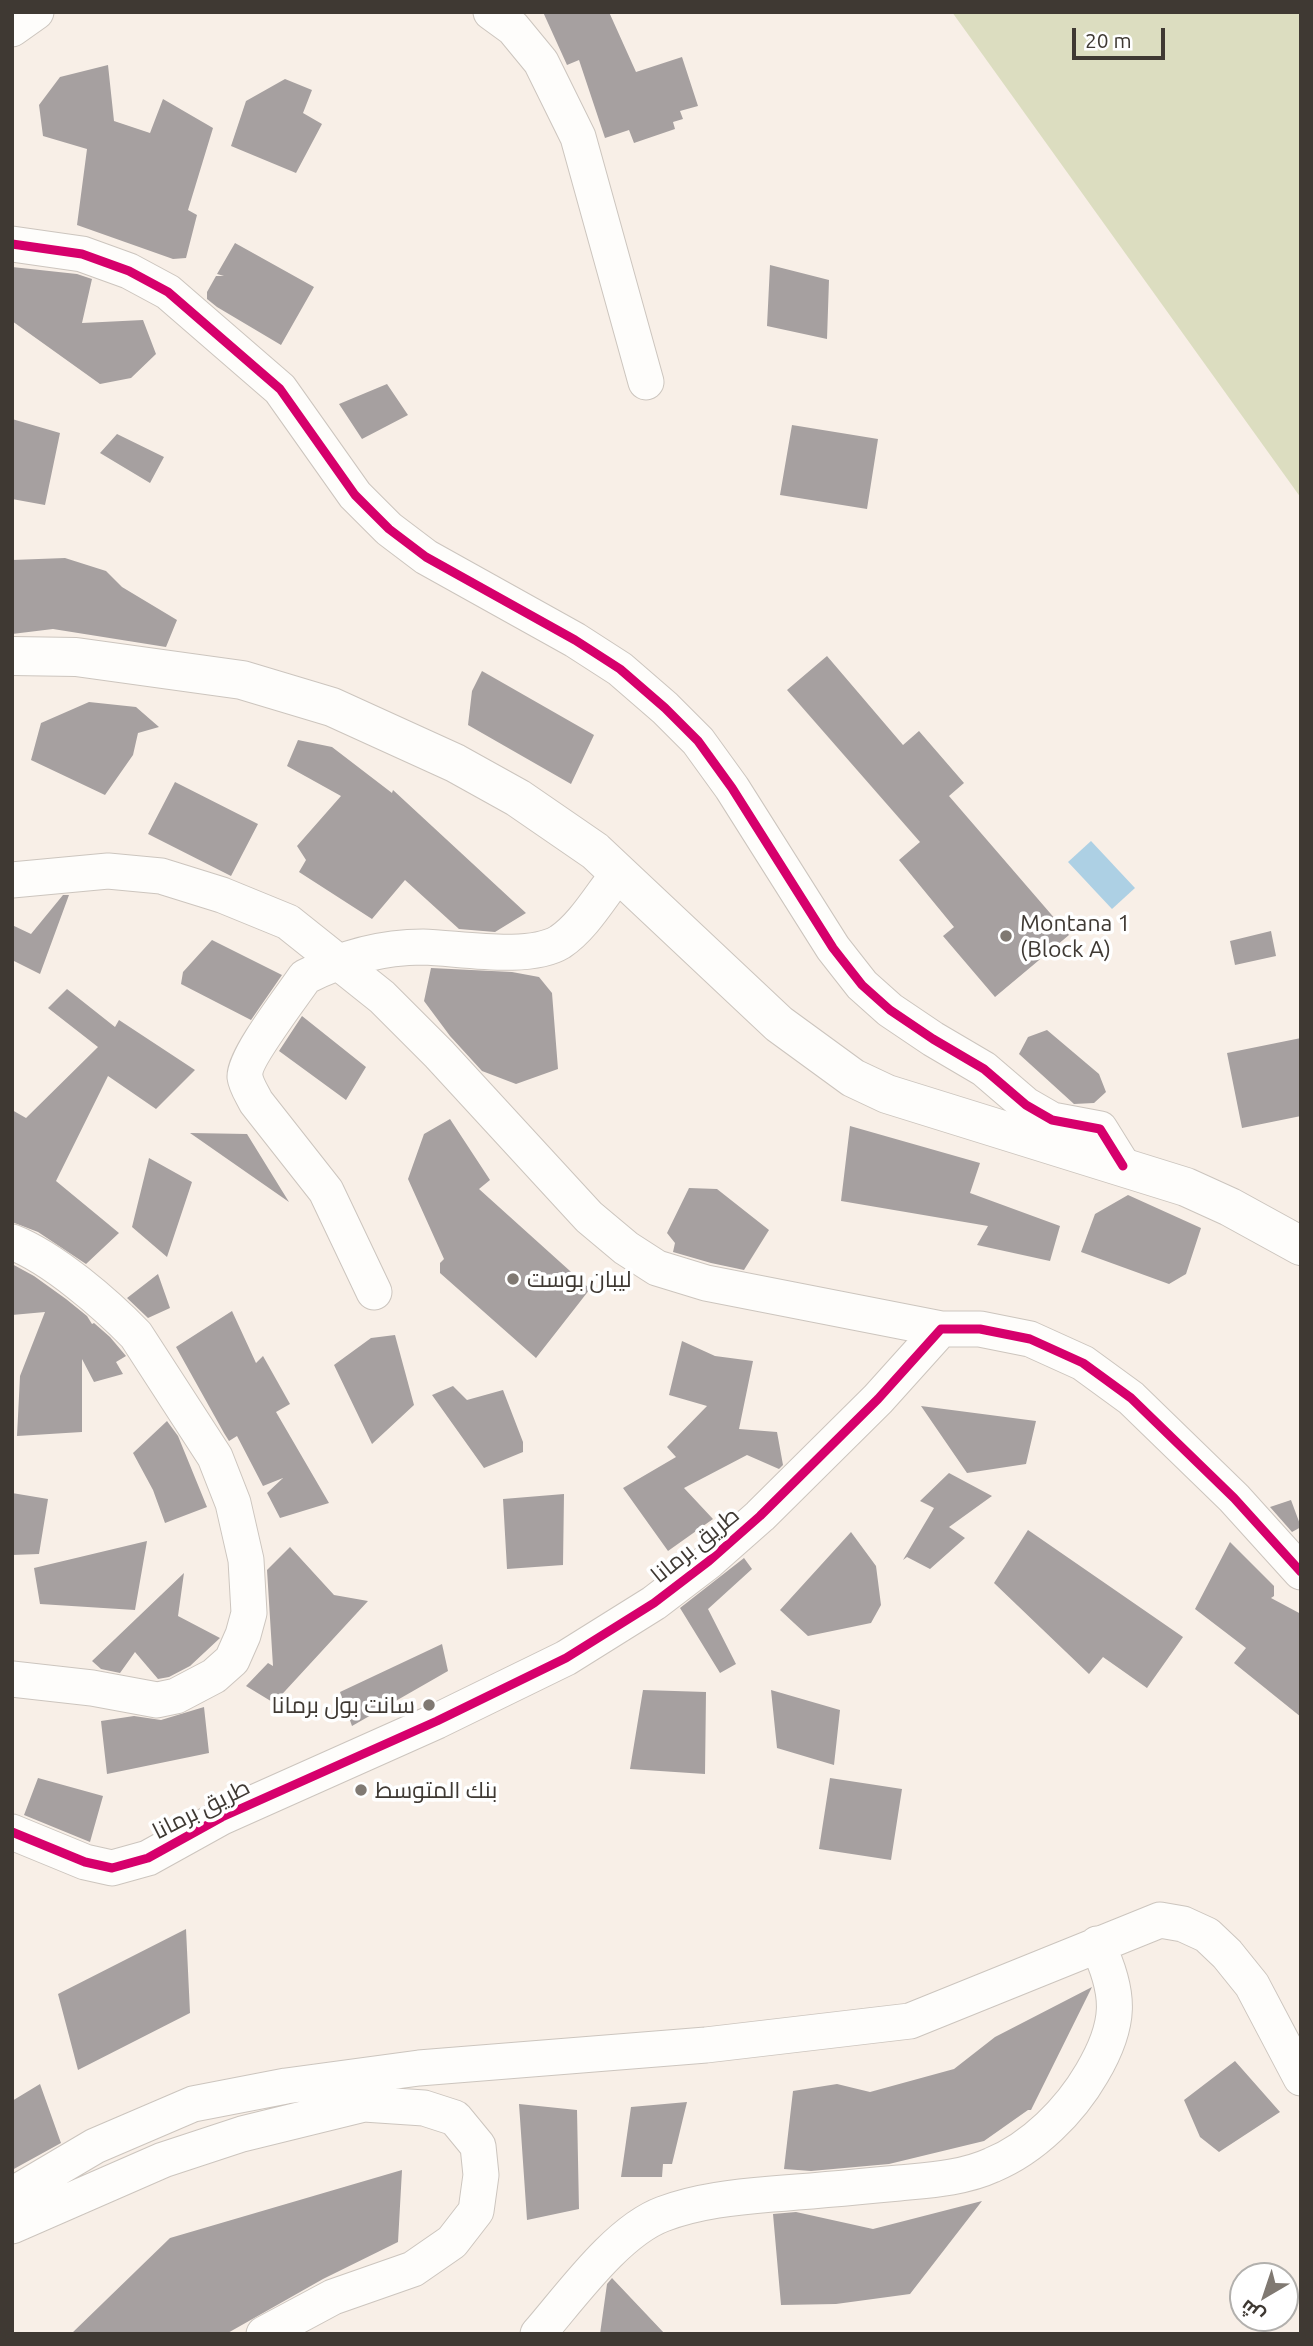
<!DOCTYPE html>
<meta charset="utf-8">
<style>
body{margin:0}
#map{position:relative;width:1313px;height:2346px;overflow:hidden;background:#f8efe7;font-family:Ubuntu,Cairo,sans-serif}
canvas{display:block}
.frame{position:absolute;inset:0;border:14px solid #3f3933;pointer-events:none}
.north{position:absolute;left:1229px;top:2262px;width:70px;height:70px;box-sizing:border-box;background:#fff;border:2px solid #b2b0ad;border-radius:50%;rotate:219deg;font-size:19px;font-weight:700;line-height:28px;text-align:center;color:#3f3933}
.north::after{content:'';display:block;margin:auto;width:24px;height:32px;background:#807972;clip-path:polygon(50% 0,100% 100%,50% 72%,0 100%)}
.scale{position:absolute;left:1072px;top:28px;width:93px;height:32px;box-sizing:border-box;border:4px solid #3f3933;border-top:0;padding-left:9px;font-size:21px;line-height:24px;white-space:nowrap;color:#3f3933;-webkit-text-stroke:5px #fff;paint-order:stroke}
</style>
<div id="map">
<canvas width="1313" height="2346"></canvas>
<div class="frame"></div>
<div class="north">ش</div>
<div class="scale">20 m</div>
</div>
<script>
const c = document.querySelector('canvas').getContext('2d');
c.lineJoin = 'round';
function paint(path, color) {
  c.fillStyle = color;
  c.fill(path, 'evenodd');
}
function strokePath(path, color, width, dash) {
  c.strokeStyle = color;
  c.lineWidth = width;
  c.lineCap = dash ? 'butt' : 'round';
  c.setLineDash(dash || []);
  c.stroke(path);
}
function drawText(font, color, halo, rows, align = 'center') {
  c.font = font + ' Ubuntu,Cairo,sans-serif';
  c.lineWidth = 7;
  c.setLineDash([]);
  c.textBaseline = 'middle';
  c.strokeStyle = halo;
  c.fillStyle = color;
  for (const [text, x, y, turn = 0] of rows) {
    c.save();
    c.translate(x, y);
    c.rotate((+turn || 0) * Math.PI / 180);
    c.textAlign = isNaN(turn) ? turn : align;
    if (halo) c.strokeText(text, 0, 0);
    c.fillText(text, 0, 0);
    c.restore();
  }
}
const green = new Path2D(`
 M952,12H1301V498Z`);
const water = new Path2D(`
 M1091,841L1135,888L1112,909L1068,862Z`);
const building = new Path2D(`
 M543,12H609L636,72L682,57L698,106L680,111L683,119L673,122L675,129L634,143L629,130L605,138L579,60L567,65Z
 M108,65L114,121L150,133L163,99L213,128L188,210L197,215L186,258L173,259L77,225L87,149L43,136L39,105L60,77Z
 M285,79L312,90L303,113L322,124L296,173L231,146L246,101Z
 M235,243L314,287L281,345L217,307L207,299V292L216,276H224L217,274Z
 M770,265L829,280L827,339L767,326Z
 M12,267L77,274L92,279L82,323L143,320L156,354L131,378L100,384L12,321Z
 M387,384L408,415L362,439L339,404Z
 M12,419L60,433L45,505L12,499Z
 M792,425L878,439L867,509L780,495Z
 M117,434L164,457L150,483L100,453Z
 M65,558L106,571L122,587L177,620L166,647L53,629L12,634V560Z
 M827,656L903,745L919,731L964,783L949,796L1069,935L995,997L943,936L954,927L899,860L920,842L787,690Z
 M482,671L594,735L571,784L468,725L472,691Z
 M89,702L136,707L159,727L138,733L133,755L105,795L31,760L41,723Z
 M298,740L332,747L392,793L393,790L526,913L495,932L459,929L405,880L372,919L299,872L306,860L297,846L341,796L287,766Z
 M175,782L258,824L231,876L148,834Z
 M63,895H69L40,974L12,960V925L31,934Z
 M1271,931L1276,956L1235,965L1230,941Z
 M212,940L282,975L251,1020L181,984L183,972Z
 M431,968L512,972L539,977L552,993L558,1069L516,1084L482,1071L450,1036L424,1001Z
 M67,989L115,1027L119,1020L195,1070L156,1109L108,1076L56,1181L119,1233L86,1264L38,1232L12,1222V1110L26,1118L98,1047L48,1008Z
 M302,1016L366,1067L346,1100L279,1051Z
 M1047,1030L1099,1074L1106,1092L1094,1103L1074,1104L1019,1054L1028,1037Z
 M1301,1038V1116L1242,1128L1227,1053Z
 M450,1119L490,1180L479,1189L590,1289L536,1358L440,1273V1263L444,1259L408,1179L424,1134Z
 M850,1126L980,1163L970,1193L1060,1226L1050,1261L977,1245L988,1226L841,1201Z
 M190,1133L247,1134L289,1202Z
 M149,1158L192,1182L167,1257L132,1227Z
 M689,1188L717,1189L769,1230L744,1270L711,1263L673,1252L675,1243L667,1233Z
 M1128,1195L1201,1228L1186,1274L1169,1284L1081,1252L1095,1214Z
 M12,1264L34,1276L66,1299L87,1316L92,1324L94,1323L110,1337L126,1356L116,1362L123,1374L94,1382L82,1359V1432L17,1436L20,1376L45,1312L12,1315Z
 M158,1274L170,1308L148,1318L127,1298Z
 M232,1311L256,1363L263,1356L290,1404L276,1412L329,1503L280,1518L267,1493L283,1478L263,1486L237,1436L229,1441L224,1433L176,1347Z
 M395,1335L414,1405L372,1444L334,1365L371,1338Z
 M682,1341L715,1356L753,1361L739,1429L777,1432L783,1465L779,1469L747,1455L684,1488L713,1519L668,1551L623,1488L676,1457L667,1447L707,1406L669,1395Z
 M453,1386L467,1400L503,1390L523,1442V1452L484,1468L432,1395Z
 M921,1406L1036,1421L1026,1464L967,1473Z
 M167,1421L178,1436L207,1507L165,1523L153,1490L133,1453Z
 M949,1473L992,1496L949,1527L965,1538L930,1569L907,1557L903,1560L934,1508L920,1501Z
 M12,1493L48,1499L39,1554L12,1555Z
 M564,1494L563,1565L507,1569L503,1499Z
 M1291,1500L1301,1527L1292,1532L1270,1507Z
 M1028,1530L1183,1637L1147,1688L1103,1657L1089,1674L994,1583Z
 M851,1532L876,1566L881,1605L871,1623L808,1636L780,1610Z
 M147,1541L135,1610L40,1604L34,1568Z
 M1230,1542L1274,1586V1596L1271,1598L1301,1614V1717L1234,1663L1246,1648L1195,1609Z
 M290,1547L334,1595L368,1601L274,1703L246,1686L268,1663L273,1666L267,1570Z
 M744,1558L752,1569L708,1609L736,1664L720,1673L680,1608Z
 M184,1573L178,1616L220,1638L190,1666L169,1677L158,1679L135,1652L120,1673L101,1669L92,1661Z
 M442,1644L448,1671L352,1726L340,1692Z
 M643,1690L706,1692L705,1774L630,1769Z
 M771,1690L840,1710L834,1765L777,1748Z
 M204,1707L209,1753L107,1774L101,1721L134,1716L161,1720Z
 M38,1778L103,1796L90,1842L24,1815Z
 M830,1778L902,1789L891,1860L819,1849Z
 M186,1929L190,2013L78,2070L58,1994Z
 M1092,1987L1031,2110H1028L984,2141L889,2164L811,2171L784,2169L793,2091L837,2084L870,2092L954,2069L995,2037Z
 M1235,2061L1280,2112L1219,2152L1200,2137L1184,2100Z
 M40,2084L61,2143L12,2170V2101Z
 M687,2102L672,2164H663L662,2177H621L631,2107Z
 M519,2104L577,2110L579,2209L527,2220Z
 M402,2170L398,2242L323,2279L226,2334H71L170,2238Z
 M982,2201L910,2294L836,2304L781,2305L773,2214L796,2212L873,2229Z
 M612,2278L665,2334H600L607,2284Z`);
const minor = new Path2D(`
 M491,12L513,28L541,62L578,137L646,382
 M12,29L36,12
 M12,244L82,254L129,271L168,292L280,389L355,495L389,529L426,557L575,640L620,669L665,708L698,741L732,788L833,948L862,985L890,1010L933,1039L984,1069L1026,1105L1052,1120L1100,1129L1123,1166
 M12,880L108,871L161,876L222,895L288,922L382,997L439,1054L589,1217L626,1248L657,1268L706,1283L941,1329
 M12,1242C53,1258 106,1304 136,1335L215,1457L233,1503L246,1560L249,1613L243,1635L232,1660L214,1676L176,1696L157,1700L92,1688L12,1679
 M374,1292L326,1191L256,1102C252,1094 246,1085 245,1077C243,1059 293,995 305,977C342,958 381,947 423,947C460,948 529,961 560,942C584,926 601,895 619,873
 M12,1832L85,1862L112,1868L148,1858L222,1817L437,1721L566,1658L654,1603L709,1561L760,1516L878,1399L941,1329H980L1030,1339L1083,1363L1131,1398L1234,1498L1301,1572
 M12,2195L95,2146L193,2104L286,2086L419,2068L706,2045L910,2021L1160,1920L1183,1924L1207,1935L1227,1954L1252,1985L1301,2078
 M12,2226L163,2160L242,2134L364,2104L424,2108L455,2118L478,2146L481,2175L476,2211L452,2242L413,2269L333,2297L264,2334
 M538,2334C571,2296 617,2231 663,2214C697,2201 736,2197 772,2194C814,2191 857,2187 899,2183C930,2180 964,2178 992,2165C1033,2148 1070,2111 1092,2073C1121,2024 1121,1994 1097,1944`);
const major = new Path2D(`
 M12,656L76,657L242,680L332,707L455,763L518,798L595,851L779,1024L853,1078L887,1094L1186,1187L1230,1207L1301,1246`);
const cycleway = new Path2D(`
 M12,244L82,254L129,271L168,292L280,389L355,495L389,529L426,557L575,640L620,669L665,708L698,741L732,788L833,948L862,985L890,1010L933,1039L984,1069L1026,1105L1052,1120L1100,1129L1123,1166
 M12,1832L85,1862L112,1868L148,1858L222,1817L437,1721L566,1658L654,1603L709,1561L760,1516L878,1399L941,1329H980L1030,1339L1083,1363L1131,1398L1234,1498L1301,1572`);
const markers = [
 [1006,936,7,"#807972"],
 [513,1279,7,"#807972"],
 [429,1705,7,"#807972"],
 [361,1790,7,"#807972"]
];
const poiNames = [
 ["Montana 1",1020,923],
 ["(Block A)",1020,949],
 ["ليبان بوست",527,1279],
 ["سانت بول برمانا",415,1705,"right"],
 ["بنك المتوسط",375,1790]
];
const streetNames = [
 ["طريق برمانا",695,1545,-39],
 ["طريق برمانا",201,1809,-27]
];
paint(green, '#dcddc0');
paint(water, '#add0e4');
paint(building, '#a6a0a0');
strokePath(minor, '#ccc5be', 37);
strokePath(major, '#ccc5be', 40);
strokePath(minor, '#fefdfb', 35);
strokePath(major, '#fefdfb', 38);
strokePath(cycleway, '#d6006c', 9);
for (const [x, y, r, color] of markers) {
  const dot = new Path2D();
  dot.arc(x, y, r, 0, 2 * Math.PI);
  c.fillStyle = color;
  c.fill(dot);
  strokePath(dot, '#fff', 2.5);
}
drawText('23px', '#3f3933', '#fff', poiNames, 'left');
drawText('23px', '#3f3933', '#fff', streetNames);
</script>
